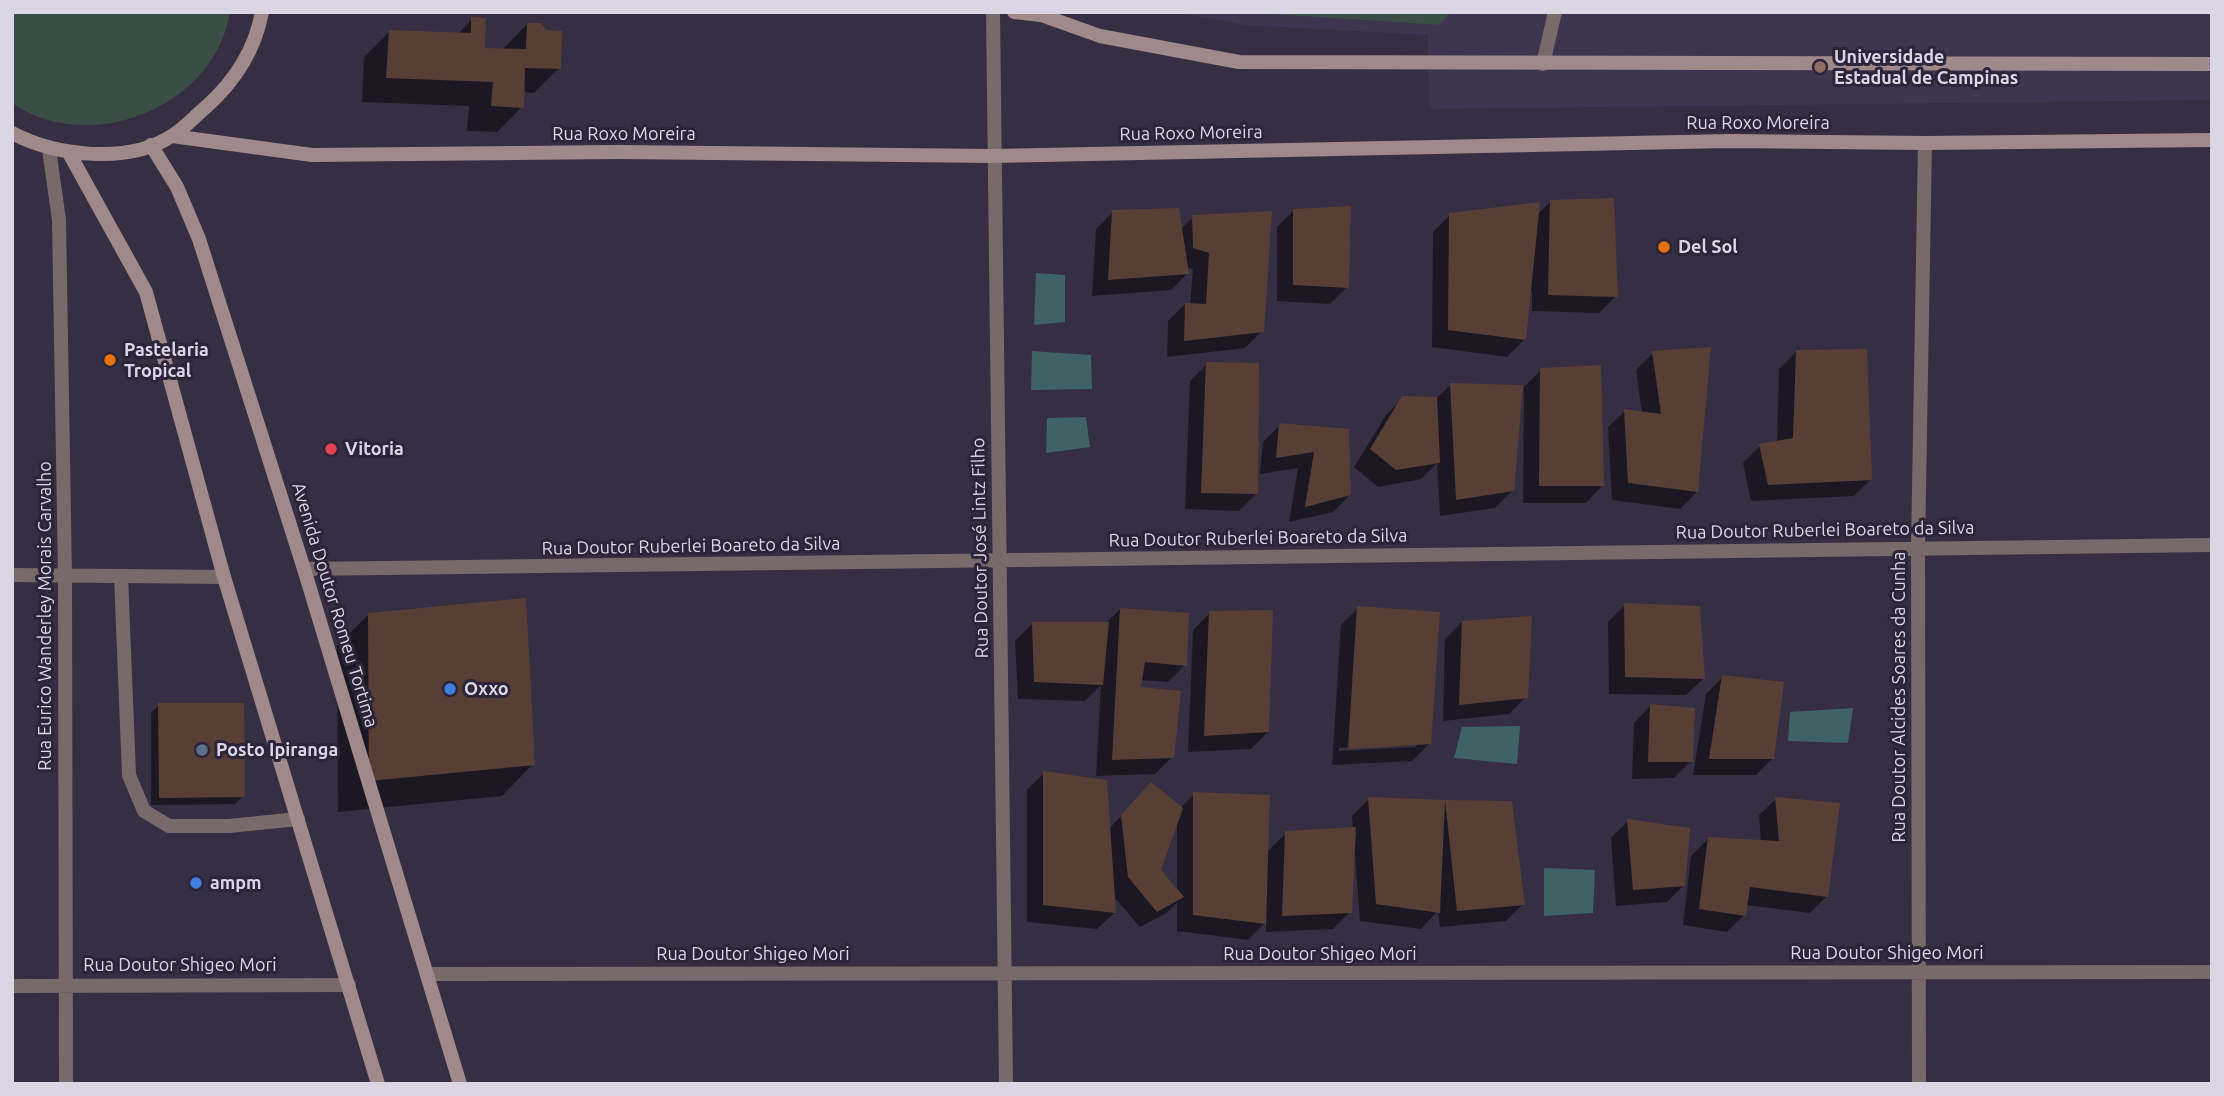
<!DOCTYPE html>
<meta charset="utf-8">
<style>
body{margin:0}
#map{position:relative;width:2224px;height:1096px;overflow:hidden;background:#362e43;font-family:Ubuntu,sans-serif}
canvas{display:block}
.frame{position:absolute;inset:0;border:14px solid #dbd6e4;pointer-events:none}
</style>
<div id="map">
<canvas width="2224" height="1096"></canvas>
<div class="frame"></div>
</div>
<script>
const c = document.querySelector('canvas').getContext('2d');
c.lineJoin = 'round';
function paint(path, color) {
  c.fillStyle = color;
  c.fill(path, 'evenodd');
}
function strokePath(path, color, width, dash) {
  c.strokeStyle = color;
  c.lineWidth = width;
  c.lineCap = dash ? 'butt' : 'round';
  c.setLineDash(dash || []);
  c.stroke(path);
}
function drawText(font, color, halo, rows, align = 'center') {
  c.font = font + ' Ubuntu,sans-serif';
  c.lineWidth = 6;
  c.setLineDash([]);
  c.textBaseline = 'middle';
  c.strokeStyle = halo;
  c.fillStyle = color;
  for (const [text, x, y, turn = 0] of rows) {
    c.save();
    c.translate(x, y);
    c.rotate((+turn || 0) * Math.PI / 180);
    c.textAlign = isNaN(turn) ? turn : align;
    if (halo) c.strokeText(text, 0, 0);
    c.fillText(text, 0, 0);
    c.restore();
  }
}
const built = new Path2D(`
 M1171,12H1237L1438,25L1451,12H2212V100L1429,109L1428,35L1245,25Z`);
const green = new Path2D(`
 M12,12H230C215,107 90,157 12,103Z
 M1237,12H1451L1439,25Z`);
const water = new Path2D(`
 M1036,273L1065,275V322L1034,325Z
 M1032,351L1091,355L1092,389L1031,390Z
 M1086,417L1090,447L1046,453L1047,418Z
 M1853,708L1848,743L1788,741L1790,712Z
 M1520,726L1517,764L1454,758L1462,727Z
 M1544,868L1595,870L1593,913L1544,916Z`);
const shadow = new Path2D(`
 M472,19L483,49L502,50L527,24L545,32L559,68L534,93L523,92L522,107L497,132L467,131L469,106L362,102L364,57L389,32L457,35Z
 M1551,201L1616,296L1599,313L1532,311V292H1529L1524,340L1507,357L1432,347L1433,232L1450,215H1537Z
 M1294,210L1347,287L1330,304L1277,301V227Z
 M1113,212L1181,229L1193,217L1262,331L1245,348L1167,357L1168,321L1185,304L1190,305L1193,269L1187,268V274L1171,290L1092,296L1096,229Z
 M1796,352L1871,479L1854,496L1751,501L1743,463L1760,446L1777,443L1779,369Z
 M1653,353L1697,492L1680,509L1612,500L1608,427L1625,411L1642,413L1636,370Z
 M1207,364L1256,494L1239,511L1185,509L1190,381Z
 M1541,370L1602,486L1586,503H1523L1524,387Z
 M1451,384L1512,491L1495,508L1440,516L1437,463L1421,479L1378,487L1354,467L1386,415L1403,398L1436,399Z
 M1280,425L1347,431L1350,495L1333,512L1289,522L1298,468L1260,474L1263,442Z
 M1625,605L1703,679L1686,695L1609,694L1608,622Z
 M1358,608L1429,744L1412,761L1332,765L1341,625ZM1416,743V747L1339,751V748Z
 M1120,609L1185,665L1168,682L1140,680L1139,688L1172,757L1155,774L1096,776L1101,685L1085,701L1018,699L1015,641L1032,624H1105Z
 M1210,613L1268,732L1251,749L1188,752L1193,630Z
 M369,614L533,764L502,796L338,812L337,646Z
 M1462,622L1526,697L1509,714L1443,721L1445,639Z
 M1723,677L1773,758L1756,775H1693L1706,694Z
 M159,705L243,796L235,804L151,805V713Z
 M1650,706L1691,761L1674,778L1632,779L1634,723Z
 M1044,773L1108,830L1135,801L1180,808L1194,794L1267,852L1286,833L1353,829L1352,816L1369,799L1510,803L1523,904L1506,921L1440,927L1438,911L1421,929L1360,921L1355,856H1353L1350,912L1333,929L1266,932V922L1248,940L1177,931V903L1165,914L1140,927L1113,896L1114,913L1097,929L1027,922V790ZM1177,822V891L1159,871Z
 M1776,799L1827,896L1810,913L1746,905L1744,915L1727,932L1683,925L1691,856L1708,839L1761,842L1759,815Z
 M1628,821L1684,885L1667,902L1616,906L1611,838Z`);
const building = new Path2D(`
 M471,17L486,18L485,48L526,49L527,23H541L546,30L562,31L561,69L525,68L524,108L491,106L493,82L386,78L389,30L471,33Z
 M1614,198L1618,297L1548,295L1550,200Z
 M1540,202L1526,340L1448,330L1449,213Z
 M1351,206L1349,288L1293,285V209Z
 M1179,208L1189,274L1108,280L1112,210Z
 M1272,211L1264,332L1184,341L1185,303L1206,304L1209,253L1193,248L1192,215Z
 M1711,347L1698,492L1628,483L1624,409L1661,414L1652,351Z
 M1867,349L1872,480L1768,485L1759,444L1793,438L1796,350Z
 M1206,362L1259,363L1258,494L1201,493Z
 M1601,365L1604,486H1539L1540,368Z
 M1450,383L1523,385L1514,491L1456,500Z
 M1402,396L1437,397L1440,463L1396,470L1370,449Z
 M1279,423L1349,429L1351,495L1305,507L1314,452L1276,458Z
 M526,598L535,765L369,781L368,613Z
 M1624,603L1700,606L1705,679L1625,677Z
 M1357,606L1440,612L1431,744L1348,749Z
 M1120,608L1189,613L1187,666L1145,662L1141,687L1181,691L1174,758L1112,760Z
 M1273,610L1269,732L1204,736L1209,611Z
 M1532,616L1528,698L1459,705L1462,621Z
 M1032,622H1109L1103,685L1034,682Z
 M1722,675L1784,682L1774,759H1709Z
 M158,703H244L245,797L159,798Z
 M1650,704L1695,708L1693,762H1648Z
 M1043,771L1107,780L1116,913L1043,905Z
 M1151,782L1183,808L1161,870L1184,897L1157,912L1128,877L1121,815Z
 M1193,792L1270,795L1266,924L1193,915Z
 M1368,797L1445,800L1440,913L1376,904Z
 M1775,797L1840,803L1828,897L1750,887L1746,916L1699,909L1708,837L1779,841Z
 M1445,800L1512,801L1525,905L1457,911Z
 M1627,819L1690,828L1685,886L1633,890Z
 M1356,827L1352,913L1282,916L1285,831Z`);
const lane = new Path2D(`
 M121,576L129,775L144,811L169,826H229L298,819`);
const street = new Path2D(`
 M993,12L1006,1084
 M1543,64L1555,12
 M49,149L59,220L65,575L66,1084
 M304,569L2212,545
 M12,575L224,577
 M427,974L2212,972
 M12,986L349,985
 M1919,1084L1918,547L1925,143`);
const secondary = new Path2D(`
 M1014,12L1041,15L1100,36L1239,62L2212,64
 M12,133C56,156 129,165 173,135C185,128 195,116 206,107C234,82 255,50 262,12
 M172,136L312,155L619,152L993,156L1730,141L1925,143L2212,140
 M151,145L177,187L199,239L304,569L460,1084
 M69,153L146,292L224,577L378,1084`);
const markers = [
 [1820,67,7,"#8d6e63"],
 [1664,247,7,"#e8710a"],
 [110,360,7,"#e8710a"],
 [331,449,7,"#e0444e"],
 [450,689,7,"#3f7fe0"],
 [202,750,7,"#5c6f8a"],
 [196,883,7,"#3f7fe0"]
];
const poiNames = [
 ["Universidade",1834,57],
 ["Estadual de Campinas",1834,78],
 ["Del Sol",1678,247],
 ["Pastelaria",124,350],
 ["Tropical",124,371],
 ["Vitoria",345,449],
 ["Oxxo",464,689],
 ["Posto Ipiranga",216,750],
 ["ampm",210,883]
];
const streetNames = [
 ["Rua Roxo Moreira",1758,123],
 ["Rua Roxo Moreira",1191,133,-1],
 ["Rua Roxo Moreira",624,134],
 ["Rua Doutor Ruberlei Boareto da Silva",1825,530,-1],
 ["Rua Doutor Ruberlei Boareto da Silva",1258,538,-1],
 ["Rua Doutor Ruberlei Boareto da Silva",691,546,-1],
 ["Rua Doutor José Lintz Filho",980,548,-91],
 ["Avenida Doutor Romeu Tortima",335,605,73],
 ["Rua Eurico Wanderley Morais Carvalho",45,616,-90],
 ["Rua Doutor Alcides Soares da Cunha",1899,697,-90],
 ["Rua Doutor Shigeo Mori",1887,953],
 ["Rua Doutor Shigeo Mori",753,954],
 ["Rua Doutor Shigeo Mori",1320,954],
 ["Rua Doutor Shigeo Mori",180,965]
];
paint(built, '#403551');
paint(green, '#3a4e45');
paint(water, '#3f6264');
paint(shadow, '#0007');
paint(building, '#583f35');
strokePath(lane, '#786a6b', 14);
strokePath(street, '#786a6b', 14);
strokePath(secondary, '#9f898a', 14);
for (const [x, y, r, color] of markers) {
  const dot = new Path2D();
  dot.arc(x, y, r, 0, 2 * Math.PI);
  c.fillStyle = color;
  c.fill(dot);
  strokePath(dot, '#2c2438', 2.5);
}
drawText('bold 18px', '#dbd6e4', '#2c2438', poiNames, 'left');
drawText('18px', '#dbd6e4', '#2c2438', streetNames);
</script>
